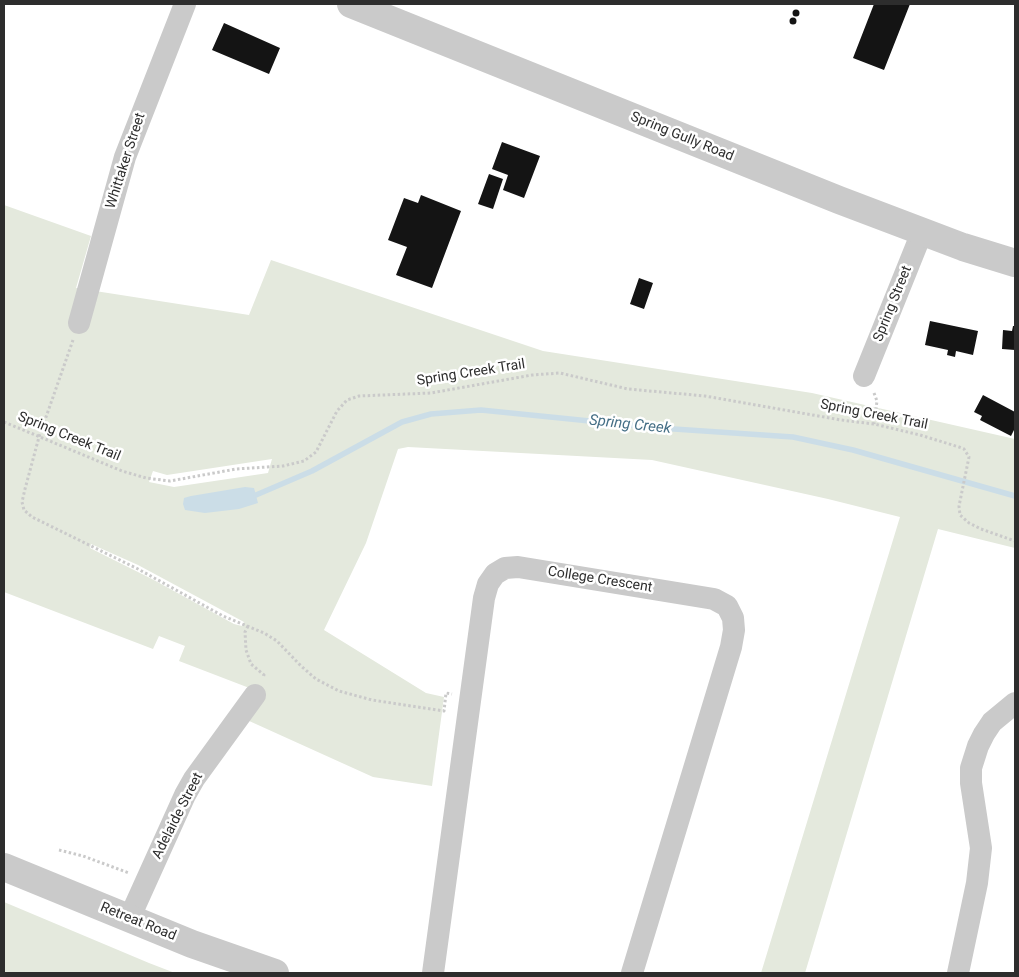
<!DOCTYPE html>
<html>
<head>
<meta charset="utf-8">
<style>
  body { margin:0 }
  #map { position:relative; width:1019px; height:977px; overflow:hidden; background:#fff; font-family:Roboto,sans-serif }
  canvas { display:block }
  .frame { position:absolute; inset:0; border:5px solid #2d2d2d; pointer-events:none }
</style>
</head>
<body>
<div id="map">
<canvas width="1019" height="977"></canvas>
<div class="frame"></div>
</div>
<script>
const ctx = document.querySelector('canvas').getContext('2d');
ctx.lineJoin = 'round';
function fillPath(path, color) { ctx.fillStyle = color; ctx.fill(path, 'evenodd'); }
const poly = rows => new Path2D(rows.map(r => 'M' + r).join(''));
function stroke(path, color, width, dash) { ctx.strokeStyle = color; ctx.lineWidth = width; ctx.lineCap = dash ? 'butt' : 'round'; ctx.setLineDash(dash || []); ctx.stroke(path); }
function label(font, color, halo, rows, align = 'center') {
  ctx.font = font + ' Roboto,sans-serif'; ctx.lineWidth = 5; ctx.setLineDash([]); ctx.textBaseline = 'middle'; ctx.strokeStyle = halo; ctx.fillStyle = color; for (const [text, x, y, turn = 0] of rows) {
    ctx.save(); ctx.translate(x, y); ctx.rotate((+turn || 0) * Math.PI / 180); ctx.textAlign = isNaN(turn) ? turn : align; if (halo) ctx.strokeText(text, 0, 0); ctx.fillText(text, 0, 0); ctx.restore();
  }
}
fillPath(poly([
  [4,205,91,236,76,288,249,315,271,260,543,351,812,393,1015,439,1015,548,938,529,805,973,761,973,900,517,828,499,652,460,408,447,398,449,366,543,324,630,426,693,444,697,432,786,373,777,247,720,265,694,179,661,185,646,159,636,153,649,4,592],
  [272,459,268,473,174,487,149,482,153,471,167,475],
  [91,544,138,565,244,622,242,626,234,624,152,579,90,548],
  [4,902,149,963,175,973,4,973]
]), '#e4e9dd');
fillPath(poly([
  [245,487,254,488,258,503,239,509,205,513,185,510,183,504,184,498,191,496]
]), '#cbdde7');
stroke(poly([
  [256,495,312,471,402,422,431,414,481,410,659,428,793,437,853,450,1015,496]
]), '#cbdde7', 5.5);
fillPath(poly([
  [874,4,910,4,884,70,853,58],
  '792.5 13a3.5 3.5 0 1 1 7 0a3.5 3.5 0 1 1-7 0Z',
  '789.5 21a3.5 3.5 0 1 1 7 0a3.5 3.5 0 1 1-7 0Z',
  [224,23,280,48,269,74,212,50],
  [502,142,540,156,524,198,503,190,508,175,492,169],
  [489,174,503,179,493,209,478,204],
  [421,195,461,211,432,288,396,275,407,247,388,240,404,198,418,203],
  [639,278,653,283,644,309,630,304],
  [930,321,978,331,973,355,956,351,955,357,947,355,948,350,925,345],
  [1013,326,1015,326,1015,350,1002,349,1003,330,1012,331],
  [983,395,1015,412,1015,428,1011,436,980,420,982,416,974,412]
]), '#141414');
stroke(poly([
  [73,340,39,437,25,489,22,502,24,510,32,517,138,569,223,616,264,633,277,641,301,666,316,679,339,691,372,700,444,711,446,693,452,694],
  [874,393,877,401,874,424],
  [4,422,122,471,146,478,170,481,236,469,283,466,304,461,316,452,337,411,347,400,359,396,431,393,532,375,560,373,628,389,705,396,841,420,874,424,920,435,959,447,964,449,969,457,959,506,960,515,969,523,981,529,1015,541],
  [248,626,245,632,246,650,251,664,264,675,263,677],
  [59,850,83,856,129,873]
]), '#cacaca', 3, [2.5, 2.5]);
stroke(poly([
  [79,323,125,157,185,4],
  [864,376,922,232],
  [129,919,185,795,194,779,255,695],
  [433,973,484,598,488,584,495,574,505,568,518,567,714,599,727,606,733,618,734,630,731,647,632,973],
  [958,973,977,883,981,848,971,783,971,768,978,746,984,734,992,722,1015,703]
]), '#cacaca', 22);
stroke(poly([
  [351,4,839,200,963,247,1015,263],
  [4,867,192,944,275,973]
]), '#cacaca', 28);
label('14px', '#2d2d2d', '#fff', [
  ["Spring Gully Road",682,137,22],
  ["Whittaker Street",126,161,-72],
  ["Spring Street",893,304,-68],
  ["Spring Creek Trail",471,373,-9],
  ["Spring Creek Trail",874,415,11],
  ["Spring Creek Trail",69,437,22],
  ["College Crescent",600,580,9],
  ["Adelaide Street",178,816,-63],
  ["Retreat Road",138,922,22]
]);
label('italic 15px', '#456f86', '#fff', [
  ["Spring Creek",630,425,6]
]);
</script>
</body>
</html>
